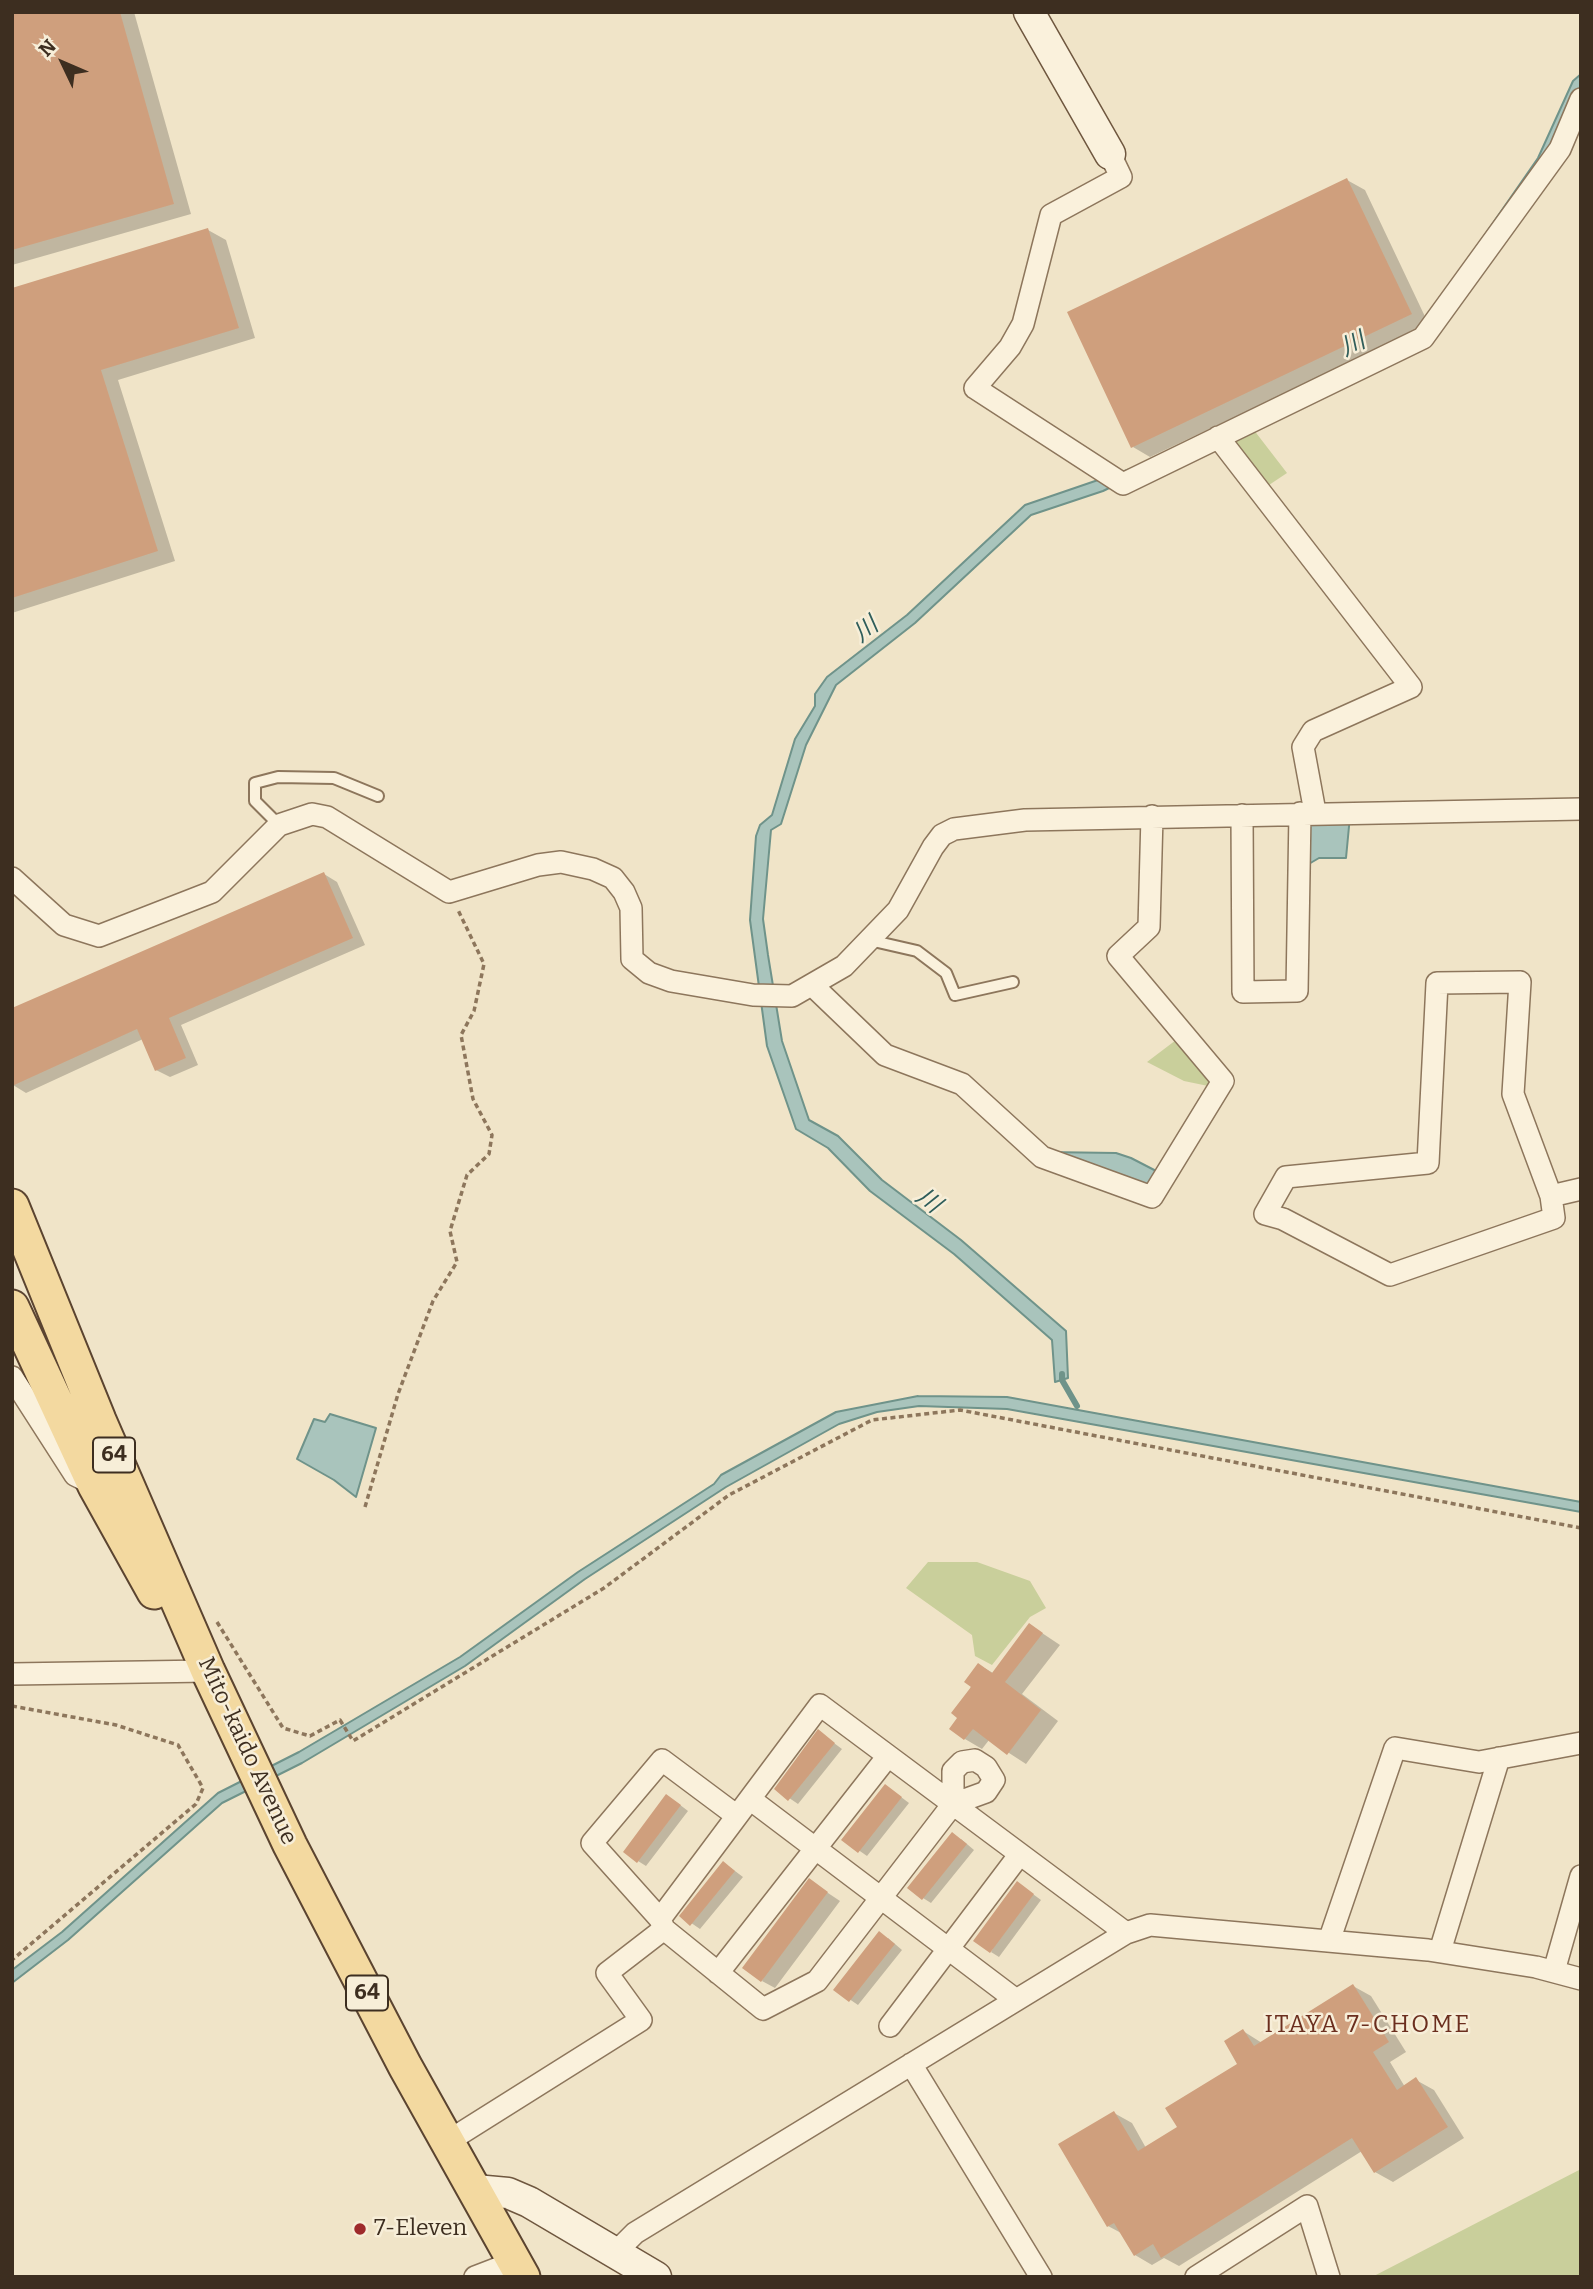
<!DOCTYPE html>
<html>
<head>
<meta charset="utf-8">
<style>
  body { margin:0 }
  #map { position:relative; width:1593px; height:2289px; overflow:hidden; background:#f0e4c8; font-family:Bitter,serif }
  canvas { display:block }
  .frame { position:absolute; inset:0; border:14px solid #3d2e20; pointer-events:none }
  .north { position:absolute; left:28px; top:28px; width:70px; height:70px; -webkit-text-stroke:5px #f7eed8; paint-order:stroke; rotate:314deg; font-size:19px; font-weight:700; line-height:28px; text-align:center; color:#3d2e20 }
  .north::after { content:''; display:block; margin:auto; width:24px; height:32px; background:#3d2e20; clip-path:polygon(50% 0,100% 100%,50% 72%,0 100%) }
</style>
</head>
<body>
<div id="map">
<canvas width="1593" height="2289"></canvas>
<div class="frame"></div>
<div class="north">N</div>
</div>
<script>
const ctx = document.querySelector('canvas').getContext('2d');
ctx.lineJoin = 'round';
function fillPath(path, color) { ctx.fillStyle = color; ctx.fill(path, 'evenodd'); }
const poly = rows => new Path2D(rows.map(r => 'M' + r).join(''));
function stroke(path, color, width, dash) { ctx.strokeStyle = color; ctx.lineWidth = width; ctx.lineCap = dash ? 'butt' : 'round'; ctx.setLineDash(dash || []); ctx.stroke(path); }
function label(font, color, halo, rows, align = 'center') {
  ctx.font = font + ' Bitter,"Noto Sans JP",serif'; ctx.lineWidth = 5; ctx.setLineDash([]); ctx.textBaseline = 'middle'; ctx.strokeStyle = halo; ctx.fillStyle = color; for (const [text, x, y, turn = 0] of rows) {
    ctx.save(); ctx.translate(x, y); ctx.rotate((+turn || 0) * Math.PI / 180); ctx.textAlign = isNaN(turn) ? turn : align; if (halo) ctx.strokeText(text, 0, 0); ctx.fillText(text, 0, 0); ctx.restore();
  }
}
fillPath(poly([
  [1250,425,1287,473,1263,489,1223,438],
  [1180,1037,1213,1087,1184,1081,1147,1062],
  [928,1562,977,1562,1030,1581,1046,1608,1030,1617,992,1665,975,1656,972,1635,906,1588],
  [1581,2169,1581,2277,1372,2277]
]), '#c9cf9b');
const water = poly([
  [1581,74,1581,88,1553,152,1420,338,1103,491,1031,515,915,623,836,685,806,745,781,824,771,830,763,919,768,955,782,1041,809,1120,838,1136,882,1180,961,1240,1066,1331,1068,1378,1055,1382,1052,1340,954,1254,870,1191,828,1148,796,1129,767,1046,750,920,756,836,760,825,772,815,795,739,815,706,815,694,827,677,907,615,1025,505,1139,466,1416,334,1538,158,1573,81,1581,74],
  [1350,816,1346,858,1319,858,1302,868,1303,817,1350,816],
  [1046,1152,1116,1153,1131,1158,1162,1174,1150,1192,1046,1152],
  [918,1396,1007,1397,1581,1502,1581,1512,1007,1409,919,1406,877,1412,839,1424,726,1487,585,1579,465,1666,302,1763,222,1803,68,1940,12,1983,12,1970,62,1932,218,1793,299,1752,460,1657,578,1572,714,1484,721,1475,836,1412,918,1396],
  [330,1414,376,1428,356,1497,334,1480,297,1459,314,1419,325,1422,330,1414]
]);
fillPath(water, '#a9c4bc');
stroke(water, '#6f938a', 2);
fillPath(poly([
  [12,12,134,12,191,214,12,265],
  [1347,180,1365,190,1429,325,1150,457,1133,447],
  [208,230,226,240,255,338,118,380,175,561,12,613,12,290],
  [324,874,337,882,365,945,181,1025,198,1065,170,1077,156,1070,143,1039,26,1093,13,1085],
  [1030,1625,1060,1645,1022,1694,1058,1721,1026,1764,989,1740,982,1749,965,1739,959,1718,979,1665,993,1673],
  [819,1732,842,1749,798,1804,776,1789],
  [893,1791,909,1803,867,1856,844,1840],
  [675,1801,688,1811,646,1866,638,1861],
  [961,1839,974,1850,931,1903,923,1898],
  [731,1868,743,1877,700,1929,681,1916],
  [810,1881,840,1901,775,1988,762,1981],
  [1026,1889,1041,1900,999,1957,991,1952],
  [888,1938,902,1950,858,2005,836,1990],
  [1353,1986,1371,1996,1406,2052,1390,2062,1405,2087,1416,2080,1434,2090,1464,2138,1393,2182,1375,2172,1362,2151,1179,2266,1164,2258,1152,2265,1135,2255,1123,2234,1108,2226,1114,2113,1132,2123,1146,2148,1179,2127,1240,2064,1243,2031,1262,2043]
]), '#0003');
stroke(poly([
  [1062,1374,1062,1380,1077,1406]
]), '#6f938a', 6);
fillPath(poly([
  [12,12,120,12,174,204,12,250],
  [1347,178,1412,314,1131,448,1067,312],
  [208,228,239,328,101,370,158,551,12,598,12,288],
  [324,872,353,938,169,1018,186,1058,155,1071,137,1029,12,1086,12,1008],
  [1029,1623,1043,1633,1005,1682,1041,1710,1007,1755,973,1729,964,1740,949,1729,957,1718,951,1713,971,1687,964,1682,978,1663,992,1673],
  [818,1729,835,1743,788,1801,774,1789],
  [885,1784,902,1797,858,1853,841,1840],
  [666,1794,681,1805,637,1863,623,1852],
  [952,1832,967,1844,922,1900,907,1888],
  [723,1861,735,1871,690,1926,679,1916],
  [809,1878,828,1892,761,1982,742,1968],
  [1017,1881,1034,1894,990,1953,973,1941],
  [879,1931,895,1944,849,2002,833,1990],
  [1353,1984,1389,2042,1373,2052,1397,2090,1416,2077,1448,2127,1374,2173,1352,2138,1161,2258,1153,2244,1134,2256,1114,2223,1107,2227,1058,2144,1114,2111,1138,2151,1177,2127,1165,2108,1237,2064,1224,2041,1243,2029,1254,2046]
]), '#cf9f7d');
const lane = poly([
  [279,825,255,801,255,783,278,777,334,778,378,796],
  [869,940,917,951,946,973,955,995,1013,982]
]);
const street = poly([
  [1110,154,1121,177,1051,215,1023,324,1010,347,975,388,1123,484,1423,338,1560,149,1581,99],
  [1218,437,1411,687,1313,731,1303,747,1315,812],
  [1242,815,1243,992,1297,991,1300,813],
  [12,878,64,925,99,936,212,892,279,825,312,814,327,817,449,892,538,865,561,862,593,869,613,878,624,892,631,908,632,959,649,973,671,981,753,995,792,996,844,966,898,910,933,847,942,835,954,829,1025,820,1581,809],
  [1520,982,1513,1094,1551,1196,1554,1218,1390,1275,1283,1219,1265,1214,1286,1177,1428,1163,1437,983,1520,982],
  [812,985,885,1055,962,1084,1042,1157,1152,1197,1223,1081,1118,956,1149,927,1152,816],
  [1551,1196,1581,1189],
  [12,1377,75,1475,85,1480],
  [12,1674,208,1671],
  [750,1799,1016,2000],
  [660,1919,592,1843,662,1760,737,1816],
  [664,1929,763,2009,817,1981,953,1804,953,1771,962,1762,975,1760,986,1767,994,1780,986,1792,953,1804],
  [1329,1941,1395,1748,1479,1762,1581,1743],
  [1440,1951,1499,1758],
  [1554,1971,1581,1876],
  [718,1973,888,1756],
  [890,2026,1020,1854],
  [911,2064,1041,2277],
  [447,2142,641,2020,607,1973,664,1929,660,1919,820,1705,1126,1933],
  [616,2252,635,2233,1126,1933,1150,1925,1428,1950,1536,1967,1581,1979],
  [475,2277,514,2262],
  [1196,2277,1307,2206,1329,2277]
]);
const secondary = poly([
  [1029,12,1110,154],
  [475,2190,508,2193,529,2202,656,2277]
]);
const primary = poly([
  [12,1206,99,1420,208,1671,290,1845,405,2066,523,2277],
  [12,1307,95,1486,154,1592]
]);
stroke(lane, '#8d765c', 14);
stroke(street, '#8d765c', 24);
stroke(secondary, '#6f573f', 33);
stroke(primary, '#5b4430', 37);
stroke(poly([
  [365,1507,398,1394,433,1301,457,1262,450,1231,467,1175,489,1154,492,1135,473,1099,461,1035,474,1011,484,964,458,910],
  [217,1622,283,1728,310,1736,340,1720,353,1741,604,1588,729,1495,872,1420,960,1410,1581,1528],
  [12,1706,116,1725,178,1745,203,1788,196,1804,12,1960]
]), '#8d765c', 3.5, [5, 3.5]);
stroke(lane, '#faf1dc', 10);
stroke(street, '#faf1dc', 21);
stroke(secondary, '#faf1dc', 30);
stroke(primary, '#f3d9a0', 33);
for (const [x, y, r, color] of [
  [360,2229,7,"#9e2a2b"]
]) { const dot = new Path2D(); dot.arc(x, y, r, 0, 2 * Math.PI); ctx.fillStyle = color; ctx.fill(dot); stroke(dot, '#f7eed8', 2.5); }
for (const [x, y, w] of [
  [114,1455,42],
  [367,1993,42]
]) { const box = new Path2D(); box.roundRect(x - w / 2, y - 17.5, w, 35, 5); ctx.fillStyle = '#f7eed8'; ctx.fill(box); stroke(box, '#3d2e20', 2); }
label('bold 21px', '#3d2e20', null, [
  ["64",114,1455],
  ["64",367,1993]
]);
label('23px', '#3d2e20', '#f7eed8', [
  ["Mito-kaido Avenue",247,1751,65]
]);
label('23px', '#3d2e20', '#f7eed8', [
  ["7-Eleven",374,2229]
], 'left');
label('italic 24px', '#2f5d5a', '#f7eed8', [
  ["川",1353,345,-26],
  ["川",866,630,-38],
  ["川",928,1201,37]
]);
ctx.letterSpacing = '2px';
label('24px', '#6b2e1e', '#f7eed8', [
  ["ITAYA 7-CHOME",1368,2025]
]);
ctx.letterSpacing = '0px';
</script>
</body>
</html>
